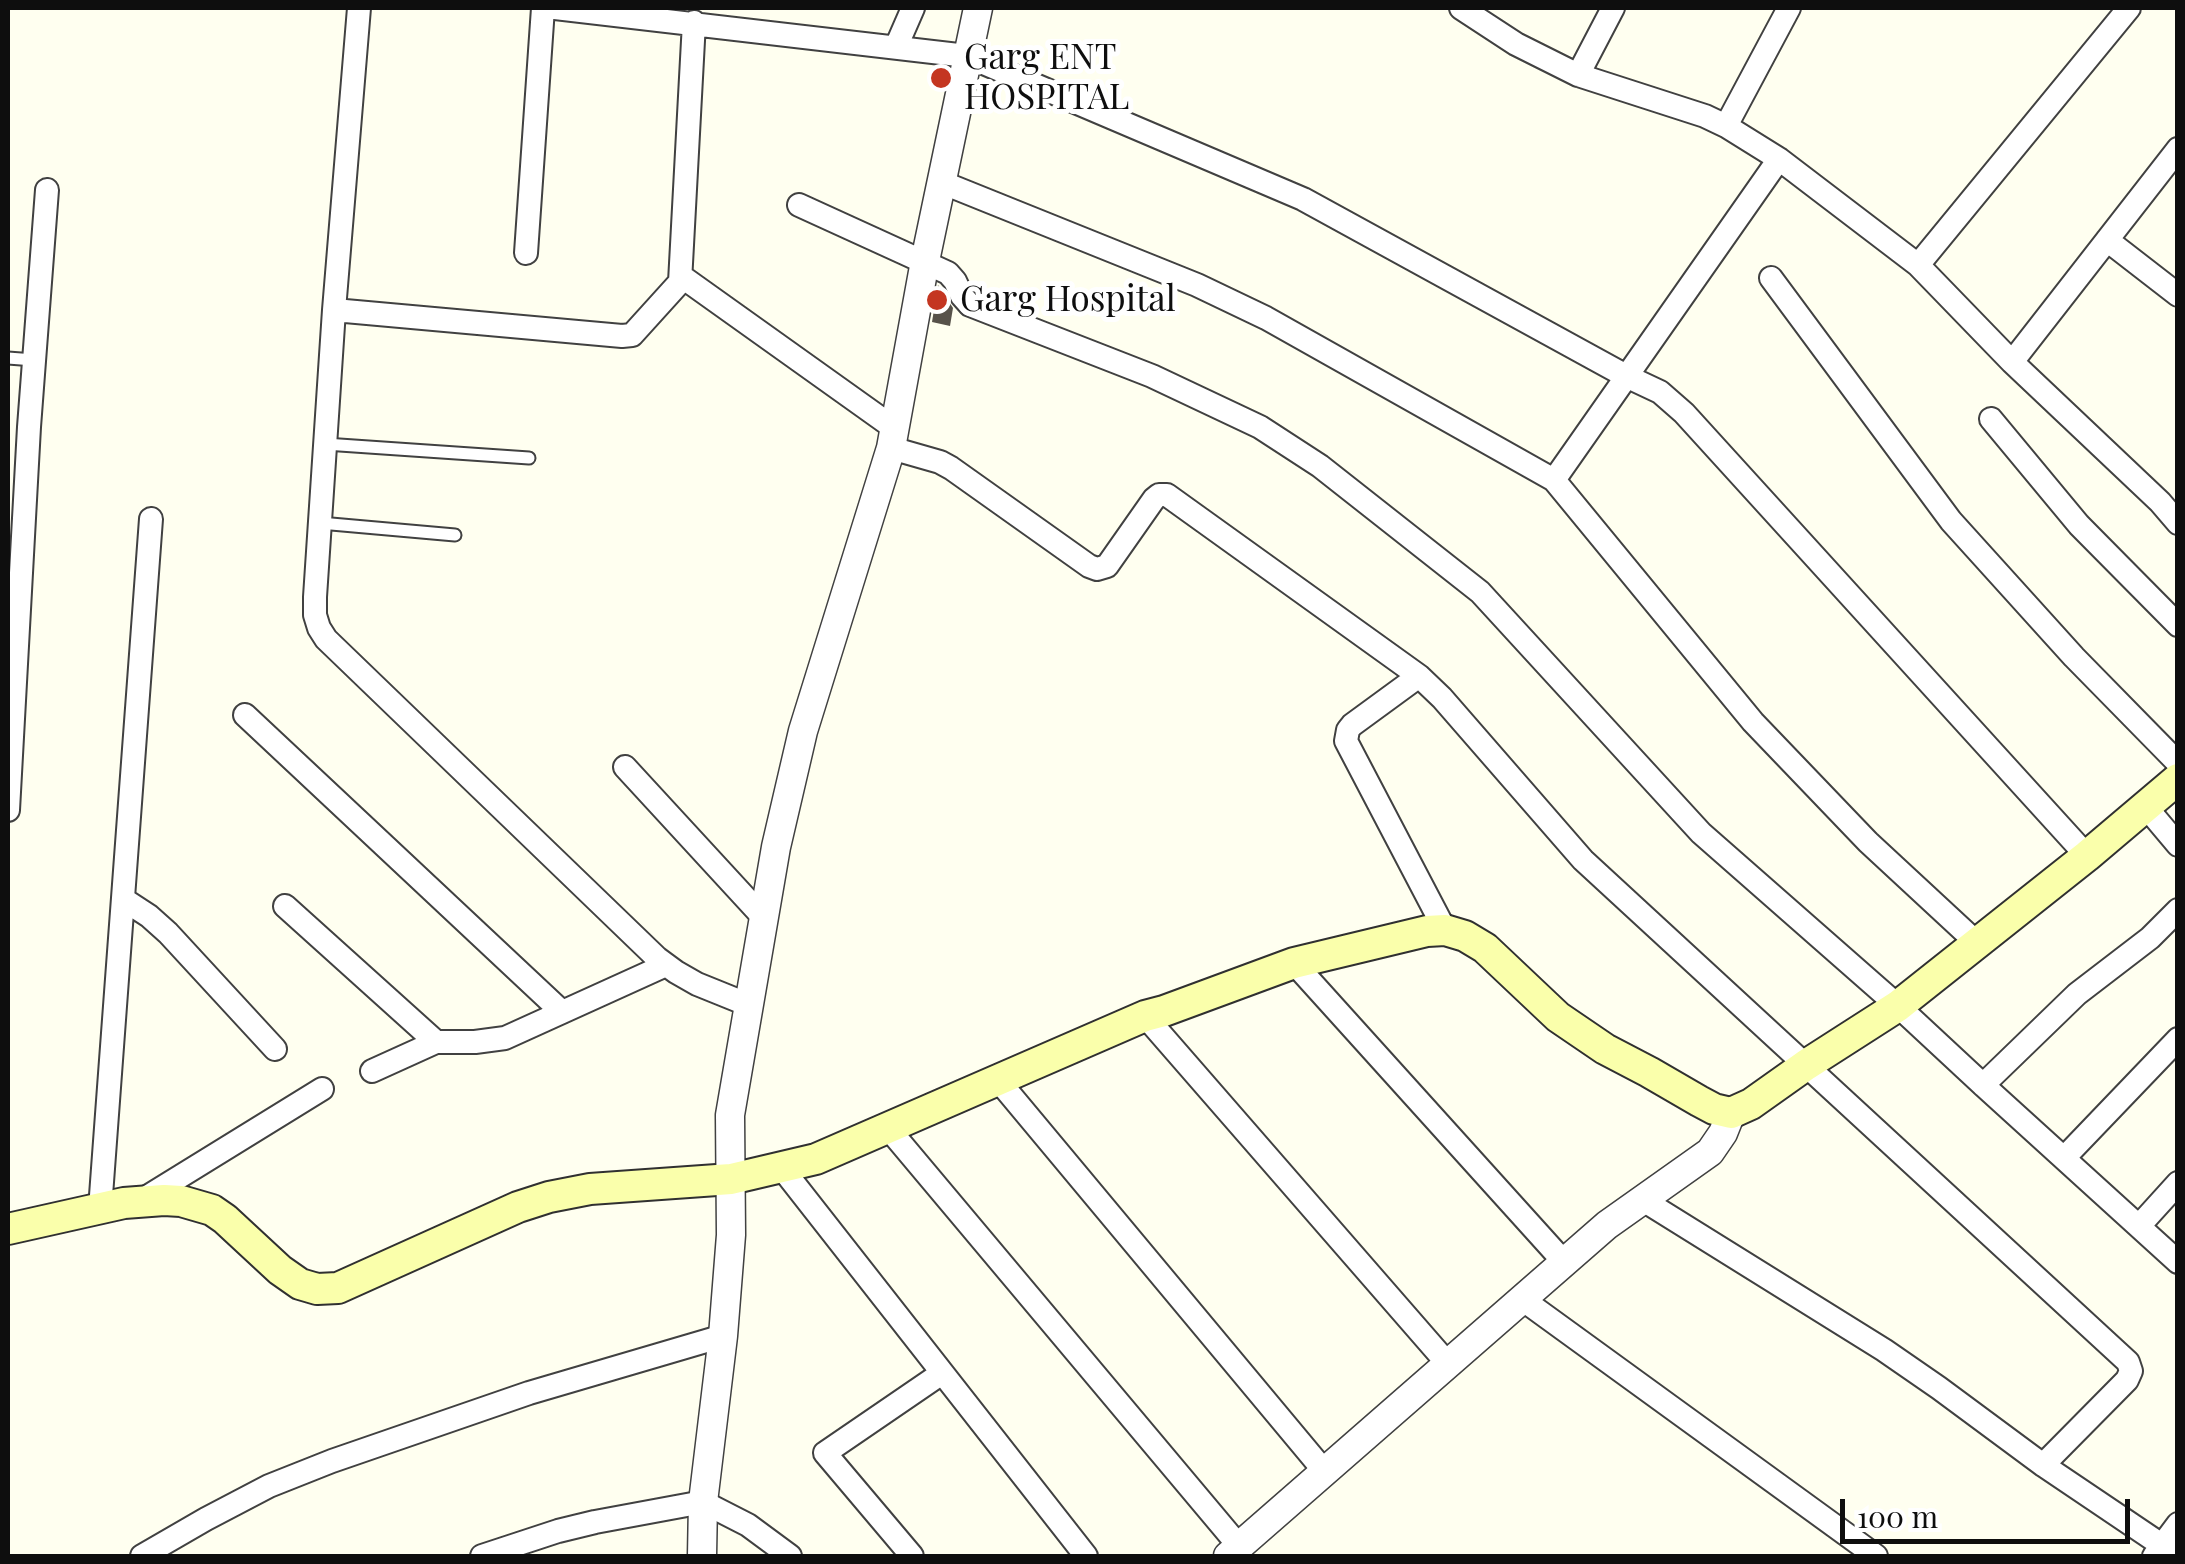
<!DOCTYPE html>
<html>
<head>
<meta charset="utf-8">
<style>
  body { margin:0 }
  #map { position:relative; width:2185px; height:1564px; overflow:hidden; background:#fffff0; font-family:"Playfair Display",serif }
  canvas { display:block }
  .frame { position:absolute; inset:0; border:10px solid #0e0e0e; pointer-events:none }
  .scale { position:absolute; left:1840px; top:1499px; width:290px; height:45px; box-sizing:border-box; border:5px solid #0e0e0e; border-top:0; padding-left:12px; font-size:30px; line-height:35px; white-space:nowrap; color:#0e0e0e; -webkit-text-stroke:8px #fff; paint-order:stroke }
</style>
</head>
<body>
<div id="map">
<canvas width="2185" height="1564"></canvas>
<div class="frame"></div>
<div class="scale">100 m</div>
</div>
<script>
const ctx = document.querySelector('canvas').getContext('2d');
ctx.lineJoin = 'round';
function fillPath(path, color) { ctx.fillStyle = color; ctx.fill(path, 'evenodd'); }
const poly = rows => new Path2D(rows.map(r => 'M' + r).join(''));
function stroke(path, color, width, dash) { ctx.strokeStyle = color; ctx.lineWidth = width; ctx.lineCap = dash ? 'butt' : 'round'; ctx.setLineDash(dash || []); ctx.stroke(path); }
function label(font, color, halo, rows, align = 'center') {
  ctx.font = font + ' "Playfair Display",serif'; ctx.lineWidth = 10; ctx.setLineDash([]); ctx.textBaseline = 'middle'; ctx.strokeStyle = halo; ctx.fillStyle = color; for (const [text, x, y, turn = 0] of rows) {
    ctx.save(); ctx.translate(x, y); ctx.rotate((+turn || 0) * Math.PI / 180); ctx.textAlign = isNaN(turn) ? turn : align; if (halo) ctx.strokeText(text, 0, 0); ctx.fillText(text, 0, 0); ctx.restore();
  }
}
fillPath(poly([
  [938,285,953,308,950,326,932,322]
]), '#57524a');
const service = poly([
  [8,358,34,360],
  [325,444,529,458],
  [320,523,455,535]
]);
const minor = poly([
  [359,8,334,310,315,597,315,615,319,628,326,639,657,958,676,972,697,984,749,1005],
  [555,8,967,56,1303,199,1626,376,1660,392,1684,413,2087,856],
  [1461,8,1516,44,1578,75,1705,116,1726,126,1779,159,1918,265,2012,362,2160,502,2178,523],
  [896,47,913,8],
  [1578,75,1613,8],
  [1726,126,1789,8],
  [941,182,1197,285,1266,318,1554,480,1753,722,1868,842,1977,943],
  [799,205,948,273,955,281,962,296,970,305,1152,376,1260,427,1320,466,1480,592,1701,833,1898,1006,1983,1085,2178,1262],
  [2107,240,2178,295],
  [526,253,543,8],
  [1918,265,2129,8],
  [681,276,894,428],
  [1771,278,1951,521,2074,657,2178,763],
  [334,310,622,336,632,335,680,282,694,22],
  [2012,362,2178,149],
  [1991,419,2079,525,2178,625],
  [891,448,940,462,951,468,1089,566,1097,569,1107,566,1154,499,1159,495,1167,495,1419,676,1442,698,1583,860,2128,1362,2131,1371,2127,1380,2043,1465],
  [1554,480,1779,159],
  [1419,676,1352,725,1348,730,1346,741,1445,930],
  [245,715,562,1012],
  [625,767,764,918],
  [2146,807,2178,845],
  [8,810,29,427,47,190],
  [123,899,149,916,168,933,275,1049],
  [285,906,436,1042],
  [1294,963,1564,1262],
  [1145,1016,1448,1364],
  [372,1071,436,1042,475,1042,505,1038,666,965],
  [998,1080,1325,1472],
  [1983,1085,2077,994,2150,938,2178,910],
  [888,1128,1239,1546],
  [2064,1158,2178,1039],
  [781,1167,1086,1556],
  [142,1200,322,1089],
  [1643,1200,1884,1350,1939,1388,2043,1465,2178,1556],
  [100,1209,151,519],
  [2139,1226,2178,1183],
  [1522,1299,1876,1556],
  [142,1556,206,1519,269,1486,332,1461,529,1393,723,1336],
  [482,1556,558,1531,595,1522,703,1502,748,1525,790,1556],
  [912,1556,825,1453,942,1373],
  [2154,1556,2178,1524]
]);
const tertiary = poly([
  [702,1556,703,1502,723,1336,731,1235,730,1115,776,847,803,731,891,448,925,261,978,8],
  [1228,1556,1607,1225,1710,1152,1723,1133,1731,1113]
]);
const secondary = poly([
  [8,1229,124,1203,164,1200,181,1201,212,1210,225,1219,280,1270,300,1284,317,1289,338,1288,518,1207,549,1197,590,1189,731,1179,816,1159,1145,1016,1164,1011,1294,963,1427,931,1445,930,1465,936,1485,948,1558,1017,1605,1049,1649,1072,1699,1101,1714,1109,1731,1113,1751,1104,1806,1065,1898,1006,2087,856,2178,779]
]);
stroke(service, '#414141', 15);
stroke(minor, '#414141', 26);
stroke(tertiary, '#414141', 31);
stroke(secondary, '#303030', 34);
stroke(service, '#fff', 11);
stroke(minor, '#fff', 22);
stroke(tertiary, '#fff', 28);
stroke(secondary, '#faffab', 30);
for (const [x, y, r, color] of [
  [941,78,12,"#c43621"],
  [937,300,12,"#c43621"]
]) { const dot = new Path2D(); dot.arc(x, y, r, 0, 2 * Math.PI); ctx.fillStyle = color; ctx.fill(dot); stroke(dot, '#fff', 4); }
label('35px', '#0e0e0e', '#fff', [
  ["Garg ENT",964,58],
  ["HOSPITAL",964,98],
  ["Garg Hospital",960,300]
], 'left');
</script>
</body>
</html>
